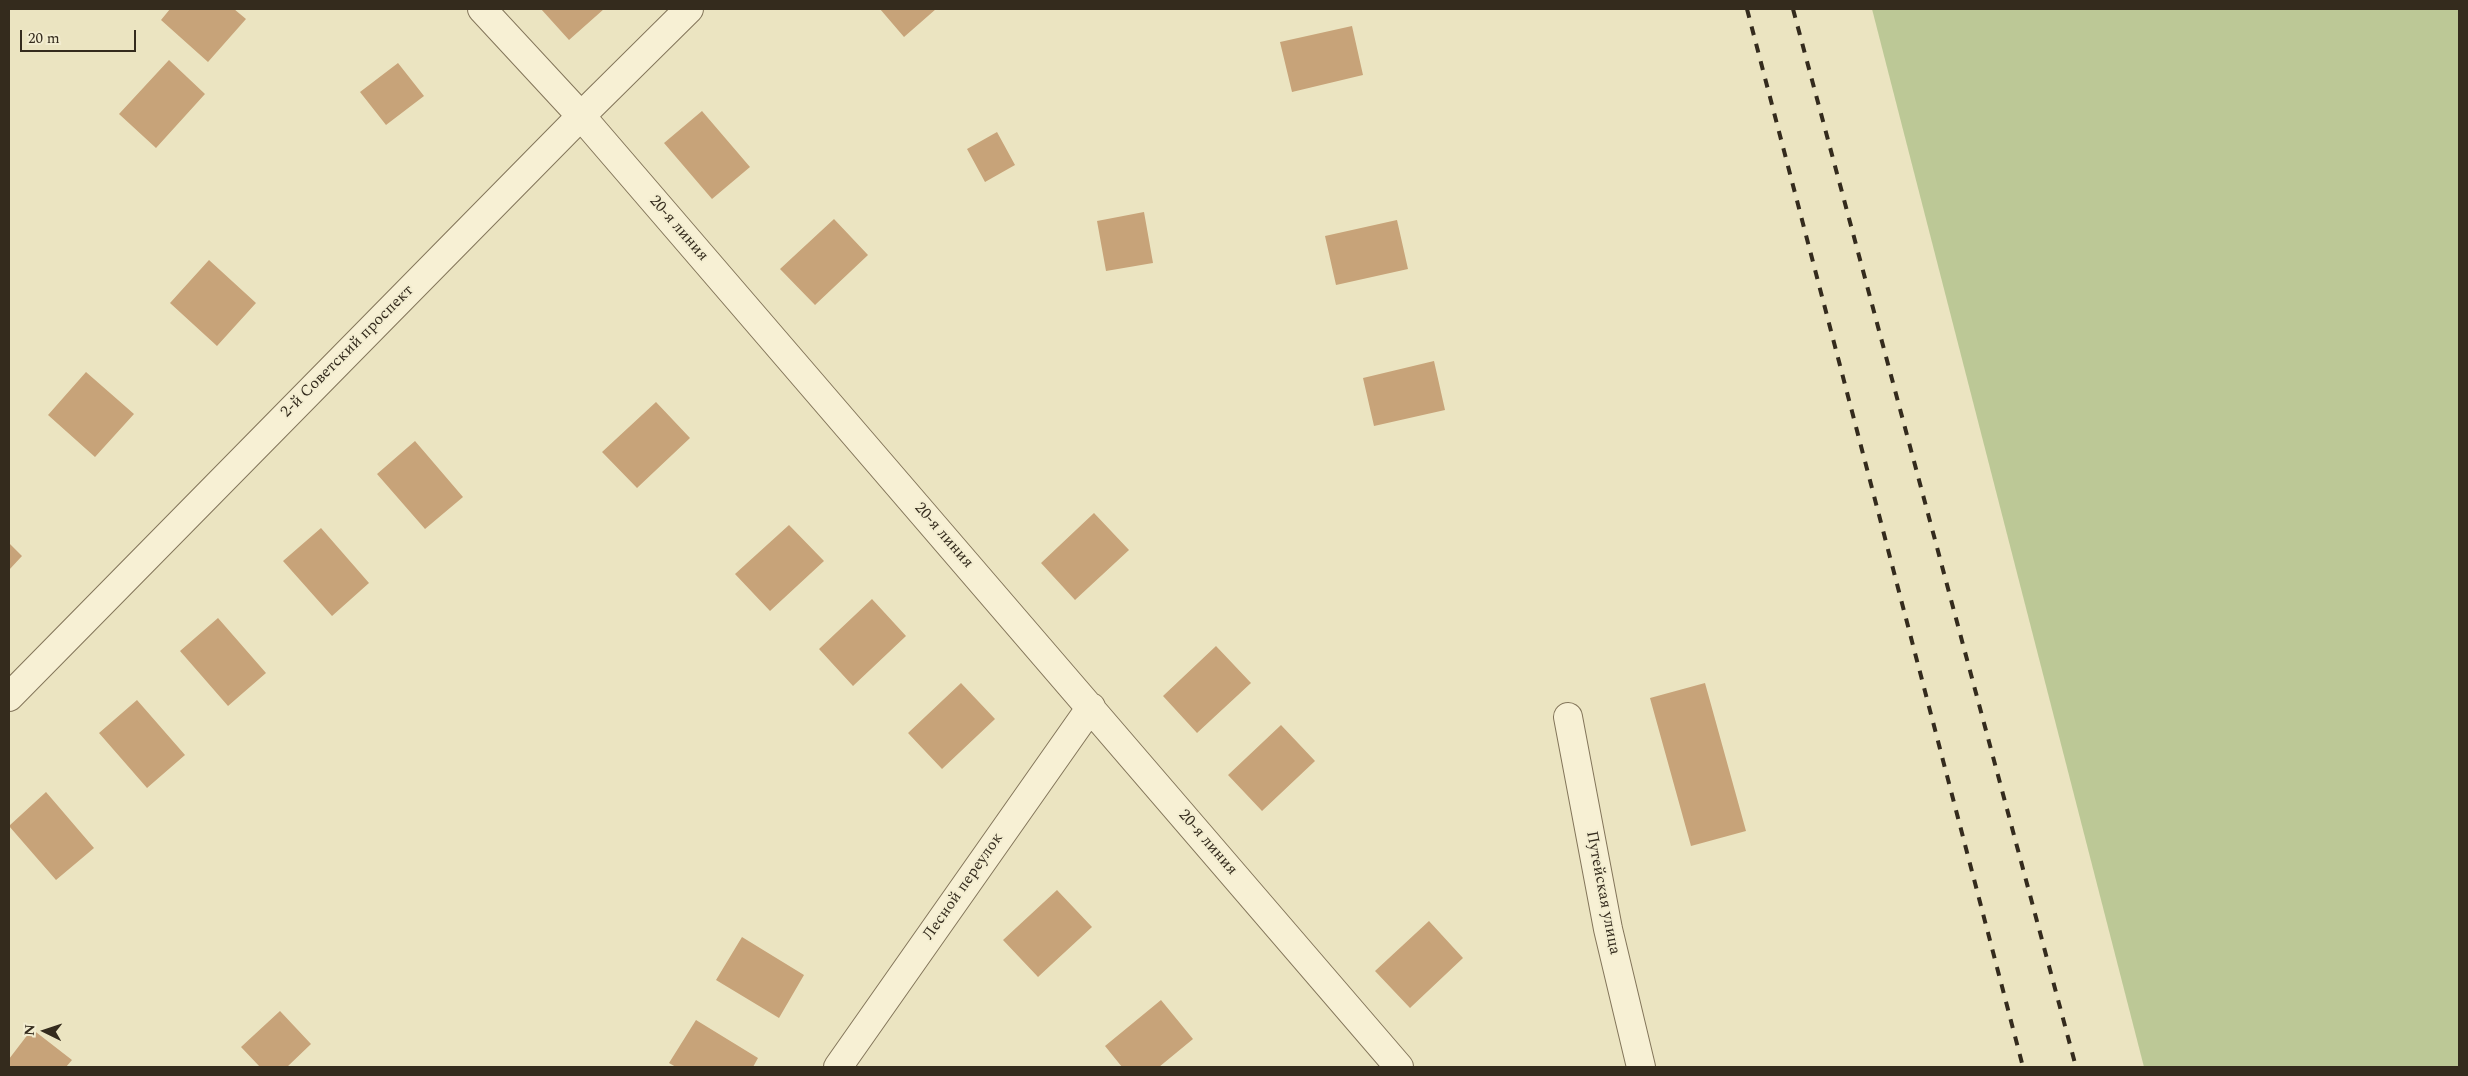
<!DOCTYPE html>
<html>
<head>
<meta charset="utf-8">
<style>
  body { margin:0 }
  #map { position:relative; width:2468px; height:1076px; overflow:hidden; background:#ebe4c1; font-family:Spectral,serif }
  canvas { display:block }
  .frame { position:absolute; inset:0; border:10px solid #342b1d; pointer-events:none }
  .north { position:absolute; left:20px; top:1006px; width:50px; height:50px; -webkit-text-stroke:4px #f3edd0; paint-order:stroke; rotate:274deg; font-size:14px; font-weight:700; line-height:20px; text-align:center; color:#342b1d }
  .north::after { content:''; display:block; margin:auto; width:18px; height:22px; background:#342b1d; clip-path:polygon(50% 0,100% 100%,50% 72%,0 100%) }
  .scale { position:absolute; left:20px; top:30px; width:116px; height:22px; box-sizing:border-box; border:2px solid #342b1d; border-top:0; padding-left:6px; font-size:15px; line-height:18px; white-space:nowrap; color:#342b1d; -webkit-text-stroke:4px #f3edd0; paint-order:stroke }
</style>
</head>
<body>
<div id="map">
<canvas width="2468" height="1076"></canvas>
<div class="frame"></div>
<div class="north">N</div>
<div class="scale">20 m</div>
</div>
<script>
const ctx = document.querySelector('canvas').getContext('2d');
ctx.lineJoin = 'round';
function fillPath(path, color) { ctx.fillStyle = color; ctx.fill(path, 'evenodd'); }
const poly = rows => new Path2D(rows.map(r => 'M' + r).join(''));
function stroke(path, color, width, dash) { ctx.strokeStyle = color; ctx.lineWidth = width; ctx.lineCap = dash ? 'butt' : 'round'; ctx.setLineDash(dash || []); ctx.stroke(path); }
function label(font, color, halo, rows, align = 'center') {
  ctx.font = font + ' Spectral,serif'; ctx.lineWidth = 4; ctx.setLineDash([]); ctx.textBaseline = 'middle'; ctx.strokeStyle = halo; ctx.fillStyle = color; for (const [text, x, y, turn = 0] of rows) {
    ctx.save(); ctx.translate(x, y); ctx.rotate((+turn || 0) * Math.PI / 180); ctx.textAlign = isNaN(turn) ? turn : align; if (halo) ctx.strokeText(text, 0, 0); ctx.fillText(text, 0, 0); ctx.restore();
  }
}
fillPath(poly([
  [1872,9,2459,9,2459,1067,2144,1067]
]), '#bcc896');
fillPath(poly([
  [170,9,234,9,246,19,208,62,161,20],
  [541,9,604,9,569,40],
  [880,9,936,9,904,37],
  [1352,26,1363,75,1292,92,1280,42],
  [169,60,205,94,156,148,119,114],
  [398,63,424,96,386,125,360,92],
  [702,111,750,167,712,199,664,143],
  [997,132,1015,165,985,182,967,149],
  [1144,212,1153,263,1106,271,1097,221],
  [834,219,868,255,815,305,780,269],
  [1397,220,1408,269,1336,285,1325,236],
  [209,260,256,303,217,346,170,303],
  [1434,361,1445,410,1374,426,1363,378],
  [86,372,134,414,95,457,48,415],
  [656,402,690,438,637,488,602,452],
  [415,441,463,497,425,529,377,474],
  [1094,513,1129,550,1075,600,1041,563],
  [789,525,824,561,770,611,735,574],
  [321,528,369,583,332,616,283,561],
  [9,543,22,556,9,570],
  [872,599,906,636,853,686,819,649],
  [218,618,266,673,228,706,180,651],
  [1216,646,1251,683,1197,733,1163,696],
  [961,683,995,719,942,769,908,733],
  [1705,683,1746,831,1691,846,1650,698],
  [137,700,185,755,147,788,99,733],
  [1281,725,1315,761,1262,811,1228,775],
  [46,792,94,848,56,880,9,826],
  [1057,890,1092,927,1038,977,1003,940],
  [1429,921,1463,958,1410,1008,1375,971],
  [742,937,804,975,779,1018,716,980],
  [1161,1000,1193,1039,1159,1067,1122,1067,1105,1046],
  [280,1011,311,1044,287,1067,260,1067,241,1047],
  [696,1020,758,1058,753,1067,676,1067,669,1063],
  [32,1029,72,1060,66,1067,9,1067,9,1059]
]), '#c7a379');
const minor = poly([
  [482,9,581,116,1399,1067],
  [9,697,581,116,689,9],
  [1568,717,1608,929,1641,1067],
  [838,1067,1091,707]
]);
stroke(minor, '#83755a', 30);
stroke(minor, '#f7f0d4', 28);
stroke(poly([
  [1747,9,2023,1067],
  [1793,9,2076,1067]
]), '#342b1d', 4, [9, 9]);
label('16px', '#342b1d', '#f3edd0', [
  ["20-я линия",678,229,49],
  ["2-й Советский проспект",348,352,-45],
  ["20-я линия",943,536,49],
  ["20-я линия",1207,843,49],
  ["Лесной переулок",964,887,-55],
  ["Путейская улица",1602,893,79]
]);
</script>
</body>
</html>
